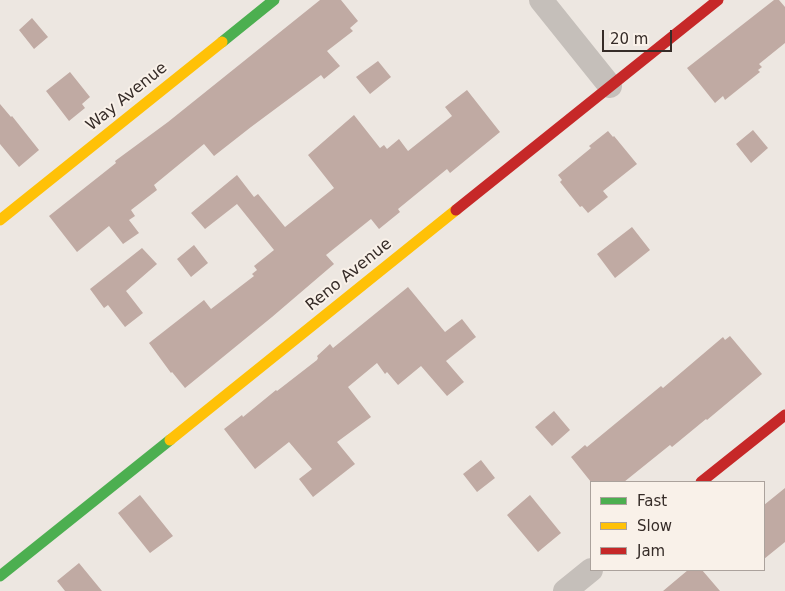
<!DOCTYPE html>
<html>
<head>
<meta charset="utf-8">
<style>
  body { margin:0 }
  #map { position:relative; width:785px; height:591px; overflow:hidden; background:#ede7e1; font-family:"DejaVu Sans",sans-serif }
  canvas { display:block }
  .legend { position:absolute; left:590px; top:481px; width:175px; height:90px; box-sizing:border-box; background:#f9f1e9; border:1px solid #aba29c; margin:0; padding:6px 9px; list-style:none; font-size:15px; color:#362c28 }
  .legend li { display:flex; align-items:center; gap:10px; height:25px }
  .legend b { width:25px; border:1px solid #aba29c }
  .scale { position:absolute; left:602px; top:30px; width:70px; height:22px; box-sizing:border-box; border:2px solid #362c28; border-top:0; padding-left:6px; font-size:15px; line-height:18px; white-space:nowrap; color:#362c28; -webkit-text-stroke:4px #f9f1e9; paint-order:stroke }
</style>
</head>
<body>
<div id="map">
<canvas width="785" height="591"></canvas>
<ul class="legend">
<li><b style="height:6px;background:#4caf50"></b>Fast</li>
<li><b style="height:6px;background:#ffc107"></b>Slow</li>
<li><b style="height:6px;background:#c62828"></b>Jam</li>
</ul>
<div class="scale">20 m</div>
</div>
<script>
const ctx = document.querySelector('canvas').getContext('2d');
ctx.lineJoin = 'round';
function fillPath(path, color) { ctx.fillStyle = color; ctx.fill(path, 'evenodd'); }
const poly = rows => new Path2D(rows.map(r => 'M' + r).join(''));
function stroke(path, color, width, dash) { ctx.strokeStyle = color; ctx.lineWidth = width; ctx.lineCap = dash ? 'butt' : 'round'; ctx.setLineDash(dash || []); ctx.stroke(path); }
function label(font, color, halo, rows, align = 'center') {
  ctx.font = font + ' "DejaVu Sans",sans-serif'; ctx.lineWidth = 4; ctx.setLineDash([]); ctx.textBaseline = 'middle'; ctx.strokeStyle = halo; ctx.fillStyle = color; for (const [text, x, y, turn = 0] of rows) {
    ctx.save(); ctx.translate(x, y); ctx.rotate((+turn || 0) * Math.PI / 180); ctx.textAlign = isNaN(turn) ? turn : align; if (halo) ctx.strokeText(text, 0, 0); ctx.fillText(text, 0, 0); ctx.restore();
  }
}
fillPath(poly([
  [320,0,341,0,358,21,350,28,353,31,327,51,340,66,324,79,321,75,251,127,214,156,204,144,154,185,157,190,131,210,135,216,129,220,139,233,123,244,109,226,77,252,49,216,116,163,115,161,168,122],
  [774,0,779,0,785,7,785,43,759,64,762,67,758,70,760,72,725,100,723,96,715,103,687,68],
  [32,18,48,37,34,49,19,30],
  [378,61,391,77,370,94,356,77],
  [70,72,90,97,82,104,85,108,69,121,46,91],
  [467,90,500,132,450,173,447,169,398,209,400,212,379,229,371,219,326,255,334,264,272,317,185,388,172,372,171,373,149,343,204,300,211,309,254,276,252,274,257,270,254,266,274,250,237,204,205,229,191,213,237,175,254,197,258,194,285,227,334,188,308,155,354,115,380,148,384,145,387,149,399,139,408,151,452,116,445,107],
  [0,104,11,117,12,116,39,150,19,167,0,144],
  [753,130,768,148,751,163,736,144],
  [608,131,613,137,614,136,637,164,603,191,608,197,588,213,582,206,580,207,560,182,562,180,558,175,591,148,589,146],
  [632,227,650,250,615,278,597,254],
  [194,245,208,263,191,277,177,259],
  [142,248,157,264,126,291,143,313,125,327,108,305,104,308,90,289],
  [408,287,445,332,462,319,476,337,446,361,464,382,447,396,421,366,398,385,387,372,385,374,377,363,348,387,371,417,337,442,355,464,313,497,299,479,312,469,289,442,255,469,224,429,242,415,243,417,276,390,277,391,317,360,318,358,317,356,330,344,333,348],
  [730,336,762,374,707,420,706,419,672,447,670,445,624,482,591,482,571,457,585,445,587,447,661,386,663,388,723,337,725,340],
  [554,411,570,430,552,446,535,427],
  [481,460,495,478,477,492,463,474],
  [785,488,785,542,764,559,764,505],
  [140,495,173,536,150,553,118,513],
  [530,495,561,533,538,552,507,515],
  [79,563,102,591,65,591,57,581],
  [688,570,702,570,720,591,663,591]
]), '#c0aaa3');
stroke(poly([
  [541,0,610,86],
  [565,591,591,570]
]), '#c5bfba', 24);
stroke(poly([
  [222,42,274,0],
  [0,576,170,440]
]), '#4caf50', 11);
stroke(poly([
  [0,220,222,42],
  [170,440,456,210]
]), '#ffc107', 11);
stroke(poly([
  [456,210,718,0],
  [701,482,785,415]
]), '#c62828', 11);
label('16px', '#362c28', '#f9f1e9', [
  ["Way Avenue",127,97,-39],
  ["Reno Avenue",349,275,-39]
]);
</script>
</body>
</html>
